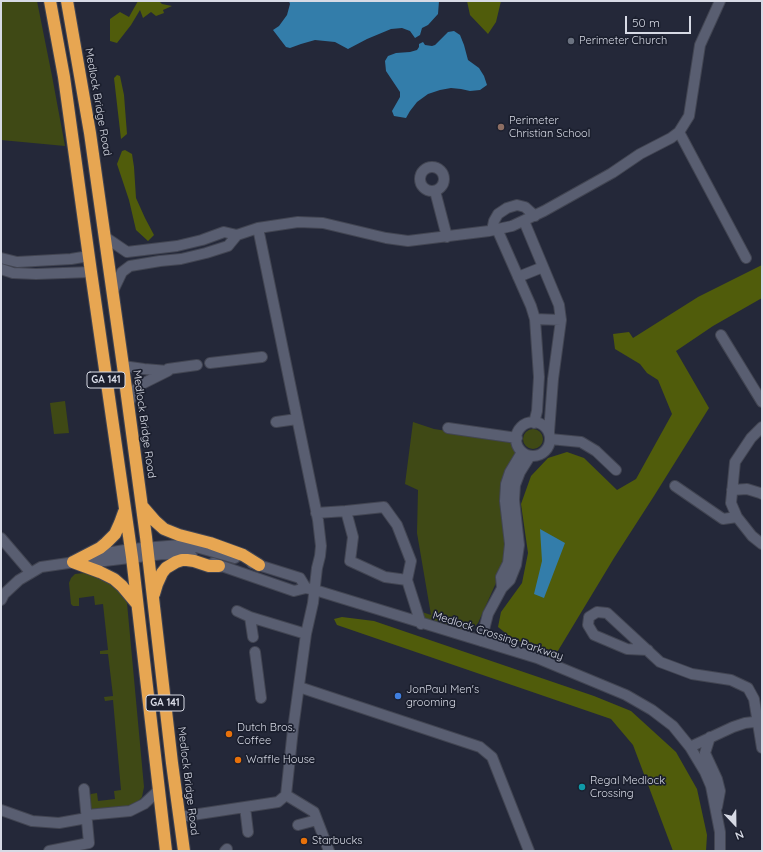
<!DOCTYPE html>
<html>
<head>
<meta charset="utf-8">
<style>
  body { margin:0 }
  #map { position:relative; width:763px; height:852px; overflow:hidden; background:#242839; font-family:Quicksand,sans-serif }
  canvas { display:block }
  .frame { position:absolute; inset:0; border:2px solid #d7dae5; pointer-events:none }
  .north { position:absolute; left:715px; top:804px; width:40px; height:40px; -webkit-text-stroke:3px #1b1f2e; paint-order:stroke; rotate:158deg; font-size:11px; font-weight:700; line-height:16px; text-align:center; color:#d7dae5 }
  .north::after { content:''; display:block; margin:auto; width:14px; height:18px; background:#d7dae5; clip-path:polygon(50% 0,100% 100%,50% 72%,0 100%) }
  .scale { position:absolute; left:625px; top:16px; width:66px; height:18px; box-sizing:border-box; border:2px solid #d7dae5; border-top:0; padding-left:5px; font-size:12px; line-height:14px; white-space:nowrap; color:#d7dae5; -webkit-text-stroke:3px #1b1f2e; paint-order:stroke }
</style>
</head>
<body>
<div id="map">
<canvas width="763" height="852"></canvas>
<div class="frame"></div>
<div class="north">N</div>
<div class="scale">50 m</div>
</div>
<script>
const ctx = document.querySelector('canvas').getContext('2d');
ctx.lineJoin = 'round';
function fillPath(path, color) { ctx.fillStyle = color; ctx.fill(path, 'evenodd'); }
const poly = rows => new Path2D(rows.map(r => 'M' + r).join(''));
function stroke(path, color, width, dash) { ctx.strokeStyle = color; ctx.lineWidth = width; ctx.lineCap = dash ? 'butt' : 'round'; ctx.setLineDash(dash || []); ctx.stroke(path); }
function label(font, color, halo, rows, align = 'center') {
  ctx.font = font + ' Quicksand,sans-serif'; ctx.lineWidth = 3.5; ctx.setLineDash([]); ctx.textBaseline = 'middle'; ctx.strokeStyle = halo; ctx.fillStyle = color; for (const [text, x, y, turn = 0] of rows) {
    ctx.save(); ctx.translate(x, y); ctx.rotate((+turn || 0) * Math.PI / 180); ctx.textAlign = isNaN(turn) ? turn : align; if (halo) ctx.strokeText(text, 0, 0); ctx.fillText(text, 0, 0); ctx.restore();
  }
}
fillPath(poly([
  [1,1,37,1,52,76,65,146,1,140],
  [65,401,69,433,54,434,50,403],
  [413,422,434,429,506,440,510,442,514,447,516,456,506,555,500,574,478,623,472,630,468,631,459,631,422,618,419,611,431,615,417,533,418,490,405,484],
  '523 439a10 10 0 1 1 20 0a10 10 0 1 1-20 0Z',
  [84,573,97,576,115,583,124,597,127,603,144,787,142,797,135,805,129,808,92,810,90,806,89,796,91,794,97,793,98,801,115,799,114,791,121,790,113,700,105,701,104,697,113,696,108,654,100,654,100,651,108,650,103,604,95,605,94,596,79,598,79,606,73,606,71,604,69,583,71,578,75,574]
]), '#3f4915');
fillPath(poly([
  [138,1,152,1,154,2,159,1,162,4,172,6,163,10,164,13,156,16,151,12,143,18,140,10,131,25,117,43,110,41,110,19,120,12,129,17],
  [467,1,501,1,496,22,488,34,470,15],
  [117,75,120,76,124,95,127,134,121,139,114,78],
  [125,150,132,154,134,167,136,198,145,218,154,235,148,241,136,230,129,200,117,164,122,151],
  [762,265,762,298,713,326,676,351,709,408,654,496,614,558,553,659,508,635,498,627,501,612,522,583,528,553,521,504,531,476,548,458,567,452,584,458,617,490,636,479,672,414,658,380,647,373,640,364,615,349,613,334,629,332,633,338,698,297],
  [342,617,374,621,594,696,631,711,676,752,697,789,707,835,706,851,673,851,633,745,611,719,337,625,334,619]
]), '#505c0b');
fillPath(poly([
  [289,1,439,1,438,14,428,25,422,28,420,35,415,38,410,31,402,28,391,29,367,39,348,49,335,42,315,40,301,44,290,48,286,47,273,30,279,26,287,15,290,4],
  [454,31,460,35,464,45,468,60,479,68,484,76,487,85,480,90,470,91,461,89,451,88,440,90,428,94,417,102,410,111,406,118,394,116,392,111,400,97,400,92,386,71,385,61,388,56,396,53,410,52,417,50,419,47,419,44,423,42,425,45,432,46,435,45,448,32],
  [540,529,565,543,544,598,534,594,542,561]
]), '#337daa');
const minor = poly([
  [679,132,746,258],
  '420 179a12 12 0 1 1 24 0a12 12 0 1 1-24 0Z',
  [435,191,447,237],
  [524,221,559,305,561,320,553,379,549,432],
  [497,229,531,306,535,319,539,377,537,411,534,423],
  [492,230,494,221,498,214,507,208,517,205,525,207,535,216],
  [237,235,258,228,298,222,323,223,386,238,408,241,489,231,512,226,544,211,612,173,640,154,671,138,679,132,689,116,700,45,720,1],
  [105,237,127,252,177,246,202,240,224,232,237,235,228,246,206,253,181,259,160,261,130,266,122,272,112,293],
  [1,258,17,262,71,259,89,256],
  [1,269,13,273,36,274,91,272],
  [518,277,543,267],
  [535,319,561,320],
  [721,335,762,402],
  [210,363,262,357],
  [123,366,144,369,168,371],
  [168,369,197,365],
  [128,405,132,396,138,386,168,371],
  [276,422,297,419],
  '516 439a17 17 0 1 1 34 0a17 17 0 1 1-34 0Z',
  [762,427,751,438,735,462,731,503,737,517,752,536,762,544],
  [448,428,517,438],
  [550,439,581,442,596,451,616,470],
  [522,452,510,472,506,484,505,501,510,544,508,563,501,577,502,588,510,580,516,565,519,545,514,500,515,485,520,472,530,456],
  [675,486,723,519,737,517],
  [732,490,747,489,760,493,762,494],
  [346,511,384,507,397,525,411,561,407,580],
  [316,513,346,511,353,537,350,561,385,577,407,580,421,624],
  [1,538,31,573],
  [90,558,94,555,131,549,180,545,196,547,235,558],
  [213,563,294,591,306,588,315,590,537,658,626,695,652,710,673,726,690,747,705,772,711,786,720,832,720,851],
  [252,563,300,578,306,588],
  [1,600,4,594,19,580,41,567,89,560,96,562,163,554,179,555,192,556],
  [237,611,250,617,306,634],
  [250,617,253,637],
  [481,641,488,614,502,588],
  [648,650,627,649,594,635,588,625,589,617,597,612,607,613,660,662,692,674,731,680,748,688,754,699,762,748],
  [255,652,261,698],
  [299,687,480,747,492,757,529,851],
  [710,737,705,753,717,779,720,791,717,807],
  [690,747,733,727,745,723,762,721],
  [286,795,314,812,329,851],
  [245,807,248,832],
  [1,810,32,821,59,823,87,818],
  [87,815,130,811,144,804,159,790],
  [179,817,278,802,286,795,293,729,306,634,313,603,317,568,320,556,321,546,318,520,258,228],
  [298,825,317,820],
  [49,851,89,843,84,789],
  [225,851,227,849]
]);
const highway = poly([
  [50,1,64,77,91,272,132,557,166,851],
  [67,1,90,133,123,366,146,537,172,763,184,851],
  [142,506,155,521,164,529,179,535,210,543,243,555,259,565],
  [73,562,100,572,114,579,122,586,137,604],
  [73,562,100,548,106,543,115,534,120,523,124,512],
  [154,594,157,584,162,573,166,568,176,562,182,560,187,560,194,561,209,566,219,566]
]);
stroke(minor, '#424552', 12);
stroke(highway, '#424552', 14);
stroke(minor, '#595e71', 10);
stroke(highway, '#e7a652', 12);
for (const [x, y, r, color] of [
  [571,41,4,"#6b7280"],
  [501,127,4,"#8d6e63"],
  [398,696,4,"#3f7fe0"],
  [229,734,4,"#e8710a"],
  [238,760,4,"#e8710a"],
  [582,787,4,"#0f9aa8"],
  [304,841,4,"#e8710a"]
]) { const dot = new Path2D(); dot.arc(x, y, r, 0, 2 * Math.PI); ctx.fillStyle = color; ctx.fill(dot); stroke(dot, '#1b1f2e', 1.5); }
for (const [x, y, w] of [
  [106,380,38],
  [165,703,38]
]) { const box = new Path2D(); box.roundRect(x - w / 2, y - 8, w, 16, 3); ctx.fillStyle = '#1b1f2e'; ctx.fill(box); stroke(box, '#d7dae5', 1); }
label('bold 10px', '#d7dae5', null, [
  ["GA 141",106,380],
  ["GA 141",165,703]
]);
label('11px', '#d7dae5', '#1b1f2e', [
  ["Perimeter Church",579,41],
  ["Perimeter",509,121],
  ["Christian School",509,134],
  ["JonPaul Men's",406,690],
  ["grooming",406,703],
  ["Dutch Bros.",237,728],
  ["Coffee",237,741],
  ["Waffle House",246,760],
  ["Regal Medlock",590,781],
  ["Crossing",590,794],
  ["Starbucks",312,841]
], 'left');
label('11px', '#d7dae5', '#1b1f2e', [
  ["Medlock Bridge Road",98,102,80],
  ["Medlock Bridge Road",144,424,82],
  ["Medlock Crossing Parkway",498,636,18],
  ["Medlock Bridge Road",188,781,83]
]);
</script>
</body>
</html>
